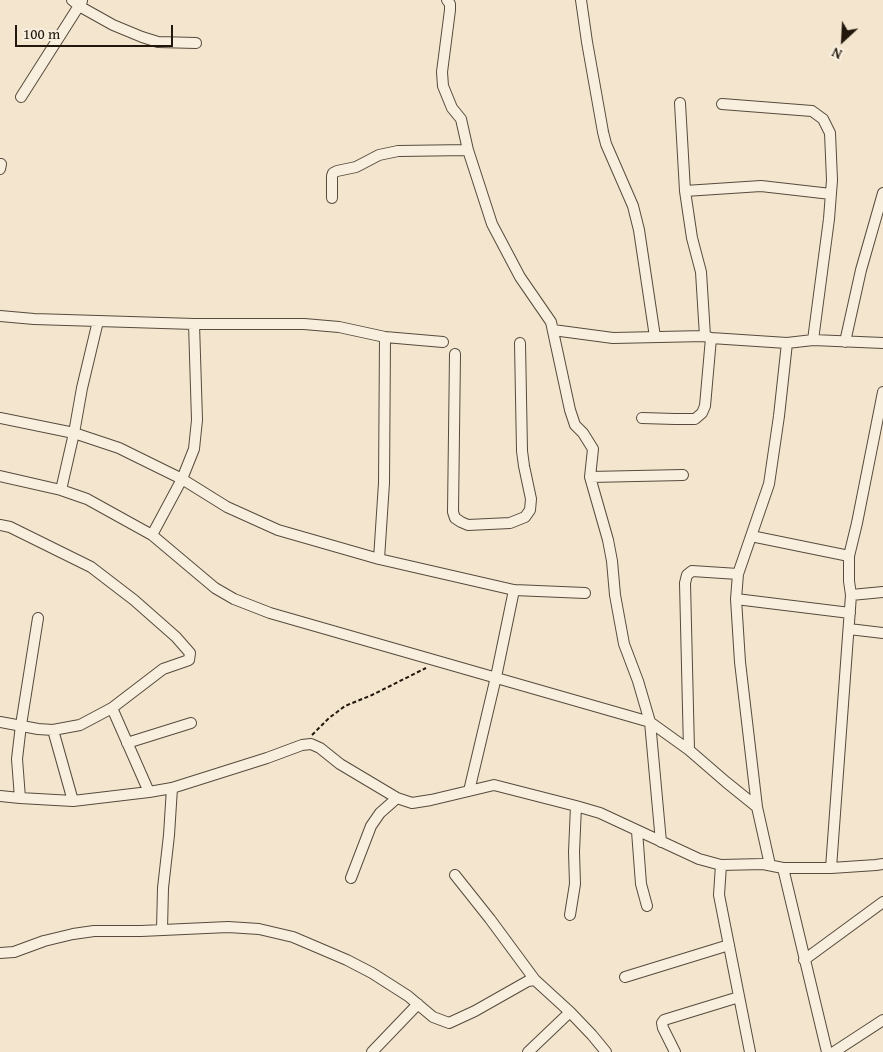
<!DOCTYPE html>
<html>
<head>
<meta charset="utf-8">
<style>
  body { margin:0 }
  #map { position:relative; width:883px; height:1052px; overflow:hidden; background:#f4e6ce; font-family:"Gentium Book Plus",serif }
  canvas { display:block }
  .north { position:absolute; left:818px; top:15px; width:50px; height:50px; -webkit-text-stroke:4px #f8efdf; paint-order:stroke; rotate:205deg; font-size:14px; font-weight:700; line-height:20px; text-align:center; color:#21170c }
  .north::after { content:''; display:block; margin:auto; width:18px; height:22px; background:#21170c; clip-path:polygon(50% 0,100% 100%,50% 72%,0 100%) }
  .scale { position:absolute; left:15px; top:25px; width:158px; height:22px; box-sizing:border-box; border:2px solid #21170c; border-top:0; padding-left:6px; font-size:15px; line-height:18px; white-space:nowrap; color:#21170c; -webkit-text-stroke:4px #f8efdf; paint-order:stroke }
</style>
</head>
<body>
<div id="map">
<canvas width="883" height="1052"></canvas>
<div class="north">N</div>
<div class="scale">100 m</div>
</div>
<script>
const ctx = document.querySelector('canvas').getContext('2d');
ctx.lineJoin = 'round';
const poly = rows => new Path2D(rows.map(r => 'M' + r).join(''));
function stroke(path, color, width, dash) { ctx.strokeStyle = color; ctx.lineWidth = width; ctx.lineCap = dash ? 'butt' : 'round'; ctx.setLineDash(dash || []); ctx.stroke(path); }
const minor = poly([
  [72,0,79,6,113,25,142,37,158,42,196,43],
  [447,0,450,4,450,10,442,72,443,86,452,108,461,119,468,150,492,224,520,277,551,322,570,410,575,425,583,433,593,449,590,477,608,540,612,561,615,595,624,644,638,681,650,722,661,842],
  [581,0,587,42,603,132,606,144,633,206,639,230,655,337],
  [21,97,82,1],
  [680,103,685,191,692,238,701,272,705,336],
  [722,104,812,111,823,119,830,133,832,180,829,219,813,340],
  [0,169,1,164],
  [685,191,761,186,831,194],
  [332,198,332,176,333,173,337,171,356,167,379,155,398,151,468,150],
  [0,316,34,319,194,324,304,324,339,327,385,337,443,342],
  [553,330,613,338,705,336,711,338,787,343,813,340,883,343],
  [845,342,861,270,883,193],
  [455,354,453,512,455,518,461,522,468,525,510,523,525,517,530,510,531,499,524,466,522,451,520,343],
  [0,418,74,433,119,448,182,479,227,507,278,530,379,559,514,590,585,593],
  [642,418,675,419,695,419,702,413,705,406,711,338],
  [0,476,61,490,87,499,152,535,215,588,234,599,270,613,650,722,689,750,726,782,757,807,770,865],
  [590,477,683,475],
  [61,490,74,433,82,388,98,321],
  [0,525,10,527,91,567,134,600,176,637,190,653,189,660,163,669,112,708,80,725,53,730],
  [152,535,182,479,194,449,197,420,194,324],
  [751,536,849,556],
  [379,559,384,483,385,337],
  [851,595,883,592],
  [736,599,850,613],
  [849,629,883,633],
  [112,708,149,792],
  [0,722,38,729,53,730,73,801],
  [127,743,191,723],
  [689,750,685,583,687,575,692,571,738,574],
  [469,791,496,677,514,590],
  [0,796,20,798,73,801,149,792,172,788,267,758,302,745,311,744,320,748,340,764,397,798,412,803,431,800,494,785,576,806,600,813,699,859,721,865,763,864,783,868,831,868,876,865,883,864],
  [20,798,17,759,21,725,38,618],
  [757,807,740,662,736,599,738,574,769,484,779,416,787,343],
  [637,831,641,884,647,906],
  [721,865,719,895,750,1052],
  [783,868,827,1052],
  [831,868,851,595,849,581,849,556,857,523,883,392],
  [455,875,490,919,535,980],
  [351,878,371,826,380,813,397,798],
  [570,915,575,884,574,852,576,806],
  [162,929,163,888,169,835,172,788],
  [0,953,14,952,44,941,73,934,94,931,141,931,228,927,259,929,293,937,347,960,372,973,408,996,433,1017,449,1023,475,1011,528,981,535,980,570,1012,592,1035,606,1052],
  [804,960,883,902],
  [625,977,729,945],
  [372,1052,418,1004],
  [528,1052,570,1012],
  [675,1052,663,1028,662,1023,664,1020,739,997],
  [834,1052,883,1020]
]);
stroke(minor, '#564b3c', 12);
stroke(poly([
  [312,735,329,718,345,706,372,695,426,668]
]), '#21170c', 2, [4, 2.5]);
stroke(minor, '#f8efdf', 10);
</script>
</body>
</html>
